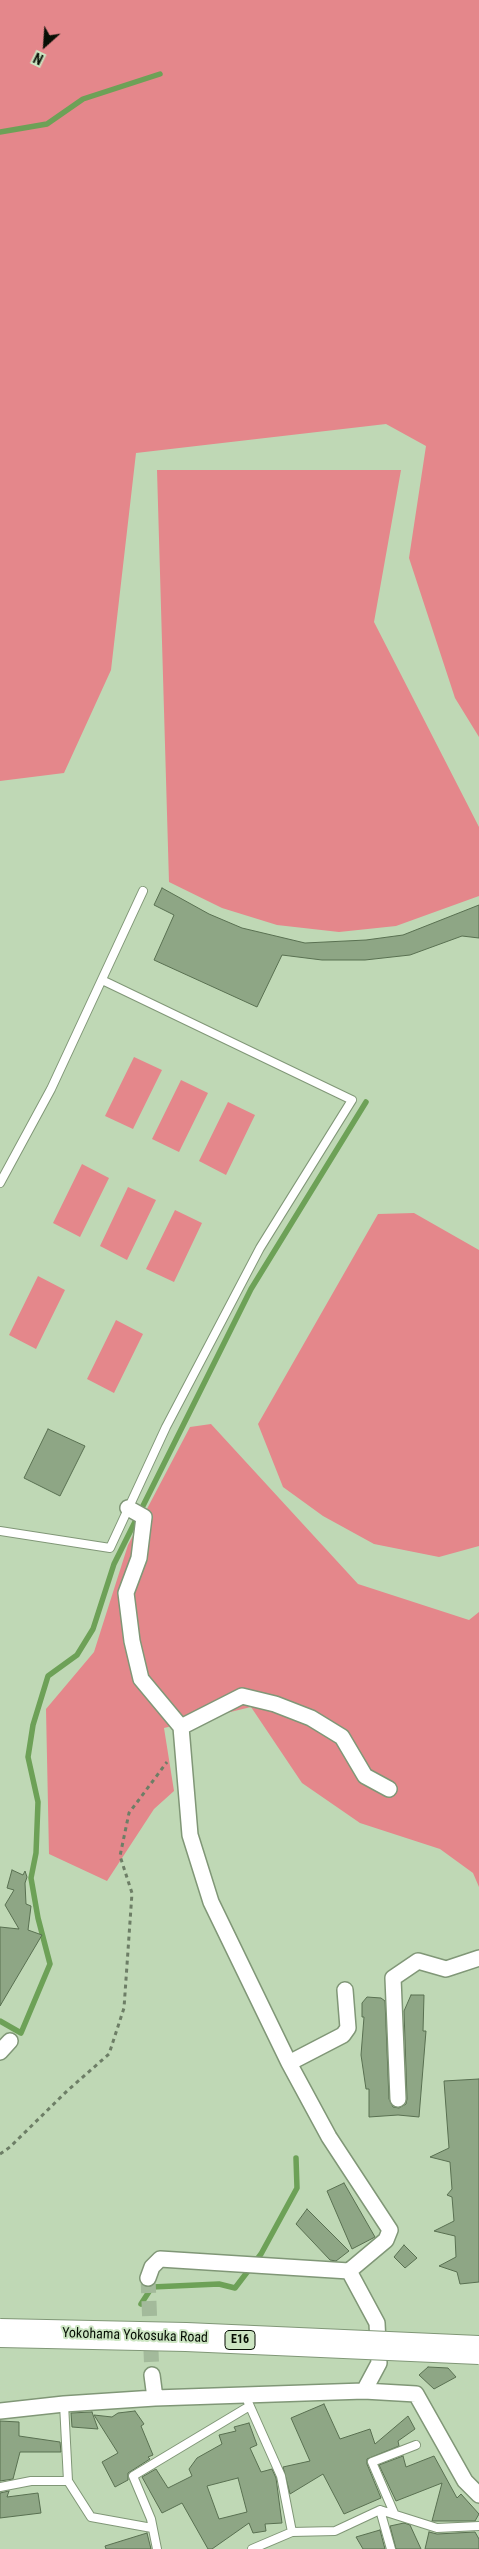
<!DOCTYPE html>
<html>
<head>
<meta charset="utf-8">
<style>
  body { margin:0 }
  #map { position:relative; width:479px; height:2549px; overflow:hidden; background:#bfd8b5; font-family:"Roboto Condensed",sans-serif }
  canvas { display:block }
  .north { position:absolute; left:20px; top:20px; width:50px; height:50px; -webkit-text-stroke:4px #cce5c2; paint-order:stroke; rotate:206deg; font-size:14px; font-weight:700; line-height:20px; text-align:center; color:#070f05 }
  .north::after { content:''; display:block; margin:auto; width:18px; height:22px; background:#070f05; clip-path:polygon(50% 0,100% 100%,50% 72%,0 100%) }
</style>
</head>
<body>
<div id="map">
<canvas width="479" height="2549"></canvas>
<div class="north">N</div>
</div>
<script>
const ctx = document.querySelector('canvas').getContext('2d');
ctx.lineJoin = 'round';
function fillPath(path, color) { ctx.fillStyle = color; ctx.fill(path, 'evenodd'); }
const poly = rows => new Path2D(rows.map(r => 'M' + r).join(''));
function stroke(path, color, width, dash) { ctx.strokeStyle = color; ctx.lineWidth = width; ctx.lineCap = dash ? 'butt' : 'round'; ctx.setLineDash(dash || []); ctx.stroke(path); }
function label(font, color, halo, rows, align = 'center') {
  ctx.font = font + ' "Roboto Condensed",sans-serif'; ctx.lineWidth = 4; ctx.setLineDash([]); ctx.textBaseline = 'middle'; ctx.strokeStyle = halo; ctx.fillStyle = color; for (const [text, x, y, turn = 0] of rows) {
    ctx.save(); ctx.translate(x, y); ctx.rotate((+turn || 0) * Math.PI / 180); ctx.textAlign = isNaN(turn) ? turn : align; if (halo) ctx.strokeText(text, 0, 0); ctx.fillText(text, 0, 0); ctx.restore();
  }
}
fillPath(poly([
  [0,0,479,0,479,737,455,698,409,558,426,446,386,424,136,453,111,670,64,773,0,781],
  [157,470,401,470,374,622,479,827,479,896,396,926,339,932,277,925,222,908,169,882],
  [134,1057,162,1070,133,1129,105,1116],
  [181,1080,208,1093,179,1152,152,1139],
  [228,1102,255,1115,226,1175,199,1161],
  [82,1164,109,1178,80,1237,53,1223],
  [128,1187,156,1200,127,1260,100,1246],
  [175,1210,202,1223,174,1282,146,1269],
  [414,1213,479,1250,479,1546,439,1557,374,1544,323,1516,283,1487,258,1424,378,1214],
  [38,1276,65,1290,36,1349,9,1335],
  [116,1320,143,1334,114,1393,87,1379],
  [211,1424,358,1584,469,1620,479,1612,479,1887,473,1873,440,1849,360,1823,302,1783,251,1707,164,1728,174,1791,154,1809,107,1881,49,1854,46,1709,94,1652,128,1545,190,1427]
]), '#e4878b');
stroke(poly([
  [0,132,47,124,83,99,160,74],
  [0,2021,21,2033,50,1964,38,1918,31,1878,36,1853,38,1802,28,1757,33,1725,48,1676,77,1655,93,1629,114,1564,251,1289,366,1102],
  [141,2304,152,2287,219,2284,235,2288,261,2254,297,2188,296,2158]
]), '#6da157', 5.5);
const building = poly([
  [162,888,209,914,242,928,305,943,366,940,403,935,479,905,479,938,462,936,410,955,365,960,322,960,282,955,257,1007,154,960,174,915,154,905,162,888],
  [48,1429,85,1446,60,1496,24,1478,48,1429],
  [12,1870,23,1875,25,1871,27,1877,25,1883,26,1904,31,1906,28,1930,42,1935,0,2006,0,1927,19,1929,5,1905,14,1890,7,1888,12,1870],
  [411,1995,424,1995,423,2031,426,2031,419,2117,398,2115,369,2117,369,2089,366,2089,361,2055,364,2017,362,2017,362,2003,367,1997,381,1998,385,2001,389,2099,393,2107,399,2108,406,2104,407,2099,404,2011,411,1995],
  [479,2079,479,2282,460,2284,457,2272,439,2266,456,2257,455,2236,434,2231,454,2221,452,2197,447,2195,452,2189,450,2162,430,2157,449,2148,444,2081,479,2079],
  [344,2183,375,2237,352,2249,327,2191,344,2183],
  [307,2209,349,2251,336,2261,330,2260,296,2224,307,2209],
  [404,2245,417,2258,405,2268,394,2257,404,2245],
  [428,2367,448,2368,456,2377,434,2389,419,2375,428,2367],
  [324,2404,340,2439,370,2429,375,2444,408,2416,415,2429,398,2441,399,2446,367,2459,367,2464,381,2498,344,2514,323,2474,290,2494,283,2467,310,2461,291,2418,324,2404],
  [135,2411,144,2424,141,2426,153,2455,148,2457,150,2459,128,2473,128,2480,115,2487,102,2462,118,2453,94,2415,112,2417,118,2413,135,2411],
  [92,2412,98,2429,72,2427,71,2413,92,2412],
  [0,2421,19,2422,19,2436,60,2442,61,2452,20,2452,13,2479,0,2481,0,2421],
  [249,2423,257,2445,250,2448,261,2472,272,2469,276,2478,282,2523,265,2524,266,2531,253,2533,249,2523,212,2549,208,2549,182,2503,162,2513,142,2477,156,2469,168,2488,192,2476,189,2469,197,2458,222,2444,219,2435,236,2431,234,2427,249,2423],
  [238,2478,247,2512,219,2519,207,2486,238,2478],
  [403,2456,406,2467,434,2456,457,2498,461,2494,479,2514,475,2521,432,2521,442,2483,396,2501,379,2465,403,2456],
  [9,2491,7,2497,38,2493,41,2513,0,2518,0,2493,9,2491],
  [404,2523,410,2525,421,2549,396,2549,390,2526,404,2523],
  [380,2530,385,2549,363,2549,356,2537,380,2530],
  [429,2532,437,2534,475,2532,479,2539,479,2549,425,2549,429,2532],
  [147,2533,151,2549,106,2549,105,2546,147,2533]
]);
fillPath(building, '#8ea685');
stroke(building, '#597051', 1);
stroke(poly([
  [148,2278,152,2375]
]), '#a3ba9b', 15, [15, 8]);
const lane = poly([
  [0,1183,51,1089,143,891],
  [0,1531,110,1548,166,1427,260,1248,352,1100,102,980],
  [248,2402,281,2476,292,2532],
  [64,2404,68,2481,91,2517,152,2528],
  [0,2487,31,2481,68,2481],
  [380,2510,391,2549],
  [394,2513,372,2462,416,2445],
  [157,2549,151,2519,133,2476,248,2407],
  [252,2549,292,2532,335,2531,380,2510,437,2528,479,2526]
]);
const street = poly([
  [128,1508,144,1517,139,1558,126,1593,132,1641,141,1679,181,1727,242,1696,275,1704,311,1718,342,1737,365,1776,389,1789],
  [0,2052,10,2041],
  [289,2063,343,2035,348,2028,345,1990],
  [398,2099,393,1978,418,1961,446,1969,479,1958],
  [349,2271,377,2323,379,2363,364,2391],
  [148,2278,152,2267,160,2259,349,2271,386,2240,390,2230,329,2137,289,2063,211,1902,190,1835,181,1727],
  [152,2375,155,2398],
  [0,2411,64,2404,155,2398,364,2391,416,2394,465,2481,479,2495]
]);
stroke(lane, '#809777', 10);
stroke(street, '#809777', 18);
stroke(poly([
  [0,2154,10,2147,67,2091,109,2054,124,2008,132,1893,120,1856,129,1813,167,1762]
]), '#6d7e66', 3, [4, 4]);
stroke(lane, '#fff', 8);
stroke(street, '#fff', 15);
const highwayBridge = poly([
  [0,2333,186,2337,479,2350]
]);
stroke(highwayBridge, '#809777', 30, []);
stroke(highwayBridge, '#fff', 28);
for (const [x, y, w] of [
  [240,2340,30]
]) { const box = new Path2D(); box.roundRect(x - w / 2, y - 9.5, w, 19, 4); ctx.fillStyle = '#cce5c2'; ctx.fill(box); stroke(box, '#070f05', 1); }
label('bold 12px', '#070f05', null, [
  ["E16",240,2340]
]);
label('14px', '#070f05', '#cce5c2', [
  ["Yokohama Yokosuka Road",135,2336,2]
]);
</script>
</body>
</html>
